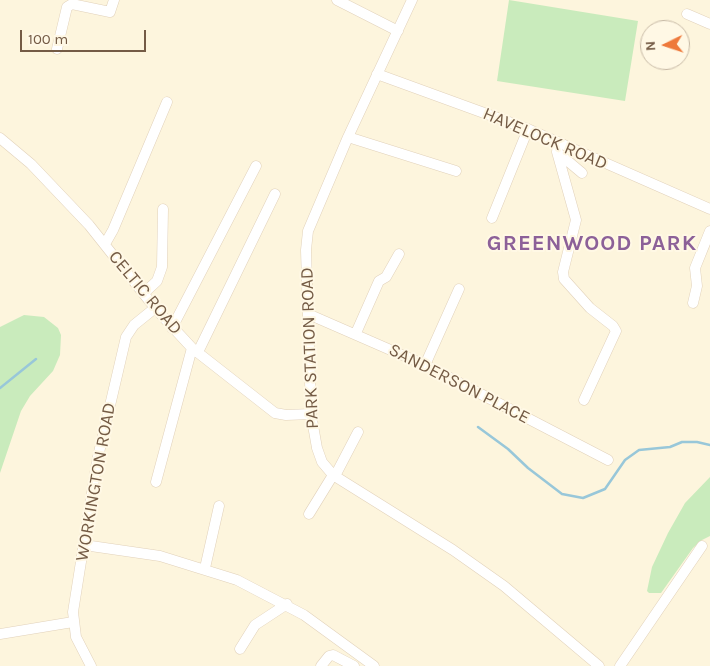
<!DOCTYPE html>
<html>
<head>
<meta charset="utf-8">
<style>
  body { margin:0 }
  #map { position:relative; width:710px; height:666px; overflow:hidden; background:#fdf5dd; font-family:Karla,sans-serif }
  canvas { display:block }
  .north { position:absolute; left:640px; top:20px; width:50px; height:50px; box-sizing:border-box; background:#fff8e5; border:1px solid #c7b9a5; border-radius:50%; rotate:266deg; font-size:14px; font-weight:700; line-height:20px; text-align:center; color:#745b45 }
  .north::after { content:''; display:block; margin:auto; width:18px; height:22px; background:#ee793b; clip-path:polygon(50% 0,100% 100%,50% 72%,0 100%) }
  .scale { position:absolute; left:20px; top:30px; width:126px; height:22px; box-sizing:border-box; border:2px solid #745b45; border-top:0; padding-left:6px; font-size:15px; line-height:18px; white-space:nowrap; color:#745b45; -webkit-text-stroke:4px #fff8e5; paint-order:stroke }
</style>
</head>
<body>
<div id="map">
<canvas width="710" height="666"></canvas>
<div class="north">N</div>
<div class="scale">100 m</div>
</div>
<script>
const ctx = document.querySelector('canvas').getContext('2d');
ctx.lineJoin = 'round';
function fillPath(path, color) { ctx.fillStyle = color; ctx.fill(path, 'evenodd'); }
const poly = rows => new Path2D(rows.map(r => 'M' + r).join(''));
function stroke(path, color, width, dash) { ctx.strokeStyle = color; ctx.lineWidth = width; ctx.lineCap = dash ? 'butt' : 'round'; ctx.setLineDash(dash || []); ctx.stroke(path); }
function label(font, color, halo, rows, align = 'center') {
  ctx.font = font + ' Karla,sans-serif'; ctx.lineWidth = 4; ctx.setLineDash([]); ctx.textBaseline = 'middle'; ctx.strokeStyle = halo; ctx.fillStyle = color; for (const [text, x, y, turn = 0] of rows) {
    ctx.save(); ctx.translate(x, y); ctx.rotate((+turn || 0) * Math.PI / 180); ctx.textAlign = isNaN(turn) ? turn : align; if (halo) ctx.strokeText(text, 0, 0); ctx.fillText(text, 0, 0); ctx.restore();
  }
}
fillPath(poly([
  [509,0,638,21,625,101,497,81],
  [24,315,44,317,58,328,61,335,60,355,53,371,30,396,21,411,0,473,0,327],
  [710,477,710,536,702,540,693,548,661,593,649,593,647,591,652,567,668,533,685,503]
]), '#c9ebbc');
stroke(poly([
  [0,388,36,359],
  [478,427,508,449,528,468,562,494,583,498,605,489,625,460,639,450,670,447,682,442,697,442,710,445]
]), '#98c7d9', 2.5);
const minor = poly([
  [337,0,398,31],
  [412,0,348,137,308,231,306,250,311,414,317,448,322,462,333,475,453,550,504,586,599,666],
  [687,14,710,24],
  [57,49,67,7,72,4,110,12,114,0],
  [377,74,528,129,710,209],
  [348,137,456,171],
  [0,138,31,164,89,225,155,308,192,348,275,413,286,415,311,414],
  [558,142,557,152,576,220,563,272,564,279,590,308,613,326,616,331,584,400],
  [557,152,582,173],
  [492,218,528,129],
  [105,244,113,230,167,102],
  [144,293,157,281,162,267,163,209],
  [693,303,697,286,695,268,710,231],
  [308,314,425,365,608,460],
  [172,328,256,166],
  [356,333,379,281,386,277,399,254],
  [198,352,275,194],
  [425,365,459,289],
  [335,476,358,432],
  [156,482,192,348],
  [309,514,333,475],
  [84,545,160,556,237,580,304,615,374,666],
  [205,568,219,506],
  [0,634,73,622],
  [240,649,255,625,287,604],
  [91,666,76,637,73,612,97,461,126,337,134,325,155,308],
  [321,666,329,656,333,655,354,666],
  [620,666,702,546]
]);
stroke(minor, '#e1d1ba', 11);
stroke(minor, '#fff', 10);
label('18px', '#745b45', '#fff8e5', [
  ["HAVELOCK ROAD",545,139,23],
  ["CELTIC ROAD",145,293,50],
  ["PARK STATION ROAD",310,348,-92],
  ["SANDERSON PLACE",459,384,27],
  ["WORKINGTON ROAD",96,482,-80]
]);
ctx.letterSpacing = '1px';
label('bold 22px', '#8c6098', '#fff8e5', [
  ["GREENWOOD PARK",592,244]
]);
ctx.letterSpacing = '0px';
</script>
</body>
</html>
